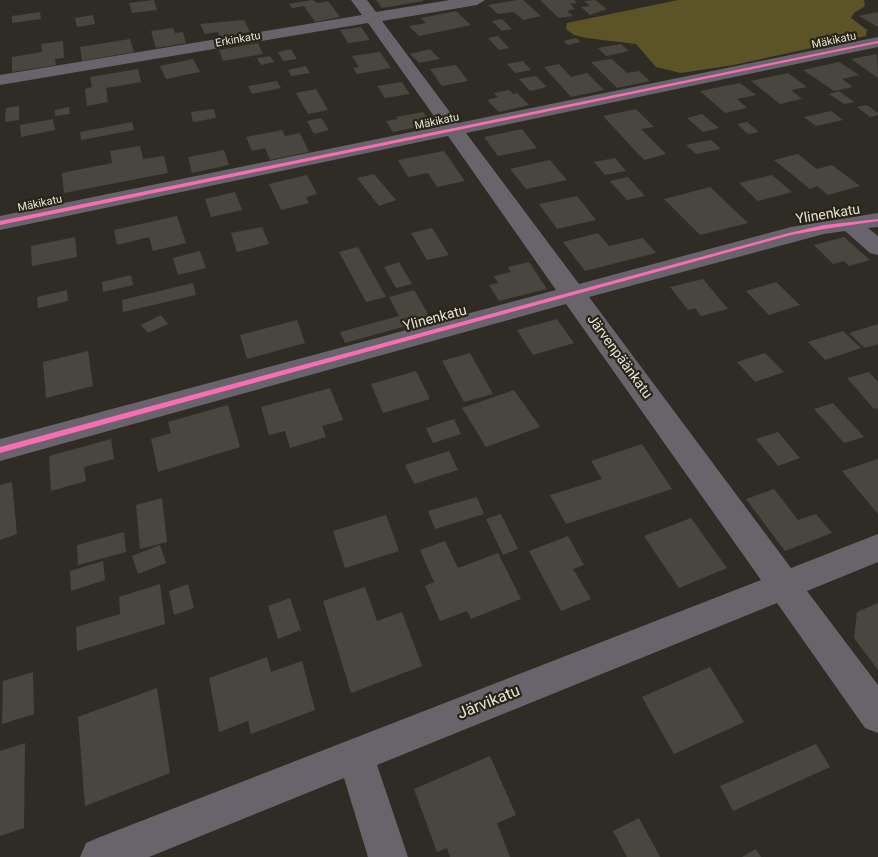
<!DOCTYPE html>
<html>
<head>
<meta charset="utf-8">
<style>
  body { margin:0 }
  canvas { display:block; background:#2e2c24 }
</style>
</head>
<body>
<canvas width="878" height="857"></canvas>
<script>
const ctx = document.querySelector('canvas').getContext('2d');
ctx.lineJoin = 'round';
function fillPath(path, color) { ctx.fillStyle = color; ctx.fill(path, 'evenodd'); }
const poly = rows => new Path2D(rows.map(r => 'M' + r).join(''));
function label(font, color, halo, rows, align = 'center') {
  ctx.font = font + ' Roboto,sans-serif'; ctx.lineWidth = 4.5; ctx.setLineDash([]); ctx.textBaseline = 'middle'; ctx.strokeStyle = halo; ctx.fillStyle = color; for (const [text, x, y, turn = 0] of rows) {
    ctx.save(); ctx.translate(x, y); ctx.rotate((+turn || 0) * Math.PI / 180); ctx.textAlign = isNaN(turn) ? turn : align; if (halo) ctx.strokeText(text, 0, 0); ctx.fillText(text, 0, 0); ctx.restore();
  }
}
fillPath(poly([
  [678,0,864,0,865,6,854,13,851,18,867,30,866,36,734,65,681,73,656,67,636,44,586,38,574,35,566,29,567,23]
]), '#5c5327');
fillPath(poly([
  [154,0,157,10,132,13,129,3],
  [312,0,318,3,328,1,340,17,315,22,304,6,292,8,289,4],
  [376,0,423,0,423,1,382,8],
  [517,0,523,0,541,16,523,20,514,12,498,14,488,5],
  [540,0,574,0,577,3,570,4,575,9,567,11,573,16,559,18],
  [595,0,607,9,590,15,581,7,590,6,584,1],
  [456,11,471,25,419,36,409,26,426,23,421,18],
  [40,12,41,19,12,23,12,16],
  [878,12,878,27,859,16],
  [93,15,95,24,77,27,75,18],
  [502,19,512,29,502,31,492,21],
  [244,20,250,32,220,37,218,32,205,34,200,24],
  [361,27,370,40,348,43,340,30],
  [173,28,175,33,183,32,186,43,156,48,151,31],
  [498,36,509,48,499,50,488,38],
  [576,38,581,42,568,45,563,41],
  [130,39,134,52,82,61,80,47],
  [63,41,64,58,55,59,56,65,12,72,12,57,42,52,41,44],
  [258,43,263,54,223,61,219,50],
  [621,44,629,51,606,56,598,48],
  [291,49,297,59,283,61,278,52],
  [430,49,440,59,419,63,410,54],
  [380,52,391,68,357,74,353,68,359,67,352,56],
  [877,54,878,78,851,59],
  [270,56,274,62,261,65,257,58],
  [193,59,200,72,166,79,160,66],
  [612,59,627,73,639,71,650,81,617,88,591,62],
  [523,61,531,70,515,73,507,64],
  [839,62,859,75,842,79,853,87,834,91,803,70],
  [559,64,571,77,587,73,604,90,571,97,544,67],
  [456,65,468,81,442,86,430,69],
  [306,66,310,73,291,76,288,70],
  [138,69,141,82,106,88,108,102,87,106,85,89,92,87,90,77],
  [788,73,807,87,791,90,802,99,780,104,751,81],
  [536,76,547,87,530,91,519,79],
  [277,81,281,88,252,94,248,86],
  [402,82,410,94,385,98,377,86],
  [740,83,756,95,737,99,747,108,725,113,700,91],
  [316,89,328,110,308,114,296,93],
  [509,90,513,94,517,93,529,105,499,112,487,100,498,97,494,93],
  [839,91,854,102,844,104,829,94],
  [867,105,878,113,878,115,870,117,857,107],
  [19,106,19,120,5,122,6,108],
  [69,107,70,114,55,116,55,110],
  [214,109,216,118,193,122,191,112],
  [636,109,654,127,641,129,666,154,644,160,603,116],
  [831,111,843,120,816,126,804,117],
  [423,112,432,124,393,132,386,121,398,119,396,117],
  [702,114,719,128,703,132,687,118],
  [321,118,329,130,314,134,307,121],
  [53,119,55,130,21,137,20,125],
  [132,122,134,130,81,140,80,132],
  [747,122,759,132,748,134,737,124],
  [522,129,537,148,498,156,484,137],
  [282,130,285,136,300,133,309,152,270,160,265,148,252,151,246,137],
  [711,140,721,149,696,154,686,145],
  [140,146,143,159,164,156,168,173,64,193,62,173,112,163,110,151],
  [224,150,229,165,192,173,188,157],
  [444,151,465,181,437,187,428,173,408,177,398,160],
  [798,154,817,169,832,165,860,186,828,195,817,186,810,189,774,160],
  [615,158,626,171,605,175,594,162],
  [550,160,567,180,526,189,510,169],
  [374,174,396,200,379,206,357,178],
  [307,175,317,194,306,197,309,203,281,210,269,184],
  [772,175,792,192,758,201,739,183],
  [628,177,645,196,627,200,610,181],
  [710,187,748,223,700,235,664,199],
  [235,192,242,210,211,217,205,199],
  [577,196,596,220,557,229,539,204],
  [177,216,186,243,153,251,149,237,117,245,114,230],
  [262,227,269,244,237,252,231,233],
  [432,228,449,255,427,260,411,233],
  [598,233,609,246,643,238,656,253,585,271,563,242],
  [75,237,77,257,32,266,31,246],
  [844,237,870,260,849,266,844,261,833,264,814,245],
  [358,247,386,297,366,302,339,252],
  [200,251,206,268,178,275,173,258],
  [399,262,412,284,396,288,384,267],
  [529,262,547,289,499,301,489,285,498,283,494,276,511,272,508,267],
  [131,275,133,285,103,292,102,282],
  [703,279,728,309,701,316,695,308,688,310,670,287],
  [776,282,800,305,769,315,746,291],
  [193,283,196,295,123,312,122,300],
  [67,290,68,301,38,308,37,297],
  [414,290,431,319,345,343,340,332,399,316,389,297],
  [161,315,168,324,148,333,141,325],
  [557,319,574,343,533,355,517,330],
  [297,320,305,343,247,359,240,335],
  [878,324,878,344,865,348,849,333],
  [843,331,861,348,825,360,808,342],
  [88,351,93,386,46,398,43,362],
  [470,353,493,394,464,402,442,361],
  [765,353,784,372,755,382,737,362],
  [416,371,430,399,383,413,371,384],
  [869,372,878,382,878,408,874,409,847,378],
  [330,388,343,420,322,426,326,437,290,448,285,431,269,435,261,407],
  [514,390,540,427,486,447,462,408],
  [833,403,864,437,844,443,814,409],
  [228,405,240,447,158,472,151,439,171,433,168,422],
  [454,419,461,434,433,443,426,428],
  [778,432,800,458,778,466,756,439],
  [111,439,114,459,84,467,86,481,51,491,49,456],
  [642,444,672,489,566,524,550,495,602,479,591,461],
  [449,451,458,470,414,484,405,465],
  [878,459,878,514,842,471],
  [12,482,17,534,0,540,0,485],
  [774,489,798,520,816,514,832,533,785,551,746,499],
  [477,497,484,514,435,529,428,511],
  [162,498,167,542,140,549,136,505],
  [501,514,518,549,503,555,486,519],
  [386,515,399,551,345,568,333,531],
  [691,518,727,568,679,588,644,536],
  [124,532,126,552,78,565,77,545],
  [568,536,584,565,573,569,591,599,561,611,529,551],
  [445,541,458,568,498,553,521,599,471,619,467,611,440,621,425,586,434,582,420,550],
  [160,545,166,563,138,574,132,556],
  [103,561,105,580,71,591,70,571],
  [160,584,165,624,77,651,76,627,120,614,119,597],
  [188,584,194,608,174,615,169,591],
  [365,587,377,621,402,612,422,666,351,693,323,601],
  [290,598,301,630,278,639,268,606],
  [878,603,878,670,854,638,857,612],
  [267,657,271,672,302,661,315,710,251,734,248,721,219,732,209,678],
  [710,667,744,722,674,754,642,697],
  [33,672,34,714,2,724,3,681],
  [157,688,170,773,85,806,78,717],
  [25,743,24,828,0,836,0,751],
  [816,744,830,767,733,811,720,786],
  [490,756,516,815,497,823,510,857,450,857,447,848,437,852,414,789],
  [639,818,660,857,627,857,613,831],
  [756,849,761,857,742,857]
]), '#48463f');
fillPath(poly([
  [351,0,367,0,376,12,450,0,485,0,477,5,382,21,458,123,878,37,878,47,466,133,579,284,791,227,878,213,878,227,868,228,878,236,878,255,870,253,845,231,824,234,589,297,791,568,878,534,878,562,807,591,878,685,878,733,865,728,777,603,377,765,408,857,368,857,344,778,149,857,80,857,86,843,100,837,761,580,566,304,0,461,0,439,556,290,448,136,0,230,0,216,441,126,368,23,0,85,0,75,362,15,351,0]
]), '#69636c');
fillPath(poly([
  [878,41,878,43,0,225,0,221,878,41],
  [878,219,878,221,824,229,791,235,0,453,0,447,789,233,824,225,878,219]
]), '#f96db3');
label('11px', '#e5e3da', '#282516', [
  ["Erkinkatu",238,40,-10],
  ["Mäkikatu",834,41,-12],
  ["Mäkikatu",437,122,-12],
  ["Mäkikatu",40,204,-12]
]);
label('14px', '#e5e3da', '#282516', [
  ["Ylinenkatu",828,215,-9],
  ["Ylinenkatu",435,319,-15],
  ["Järvenpäänkatu",619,357,54]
]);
label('16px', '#e5e3da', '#282516', [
  ["Järvikatu",489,703,-22]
]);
</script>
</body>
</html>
